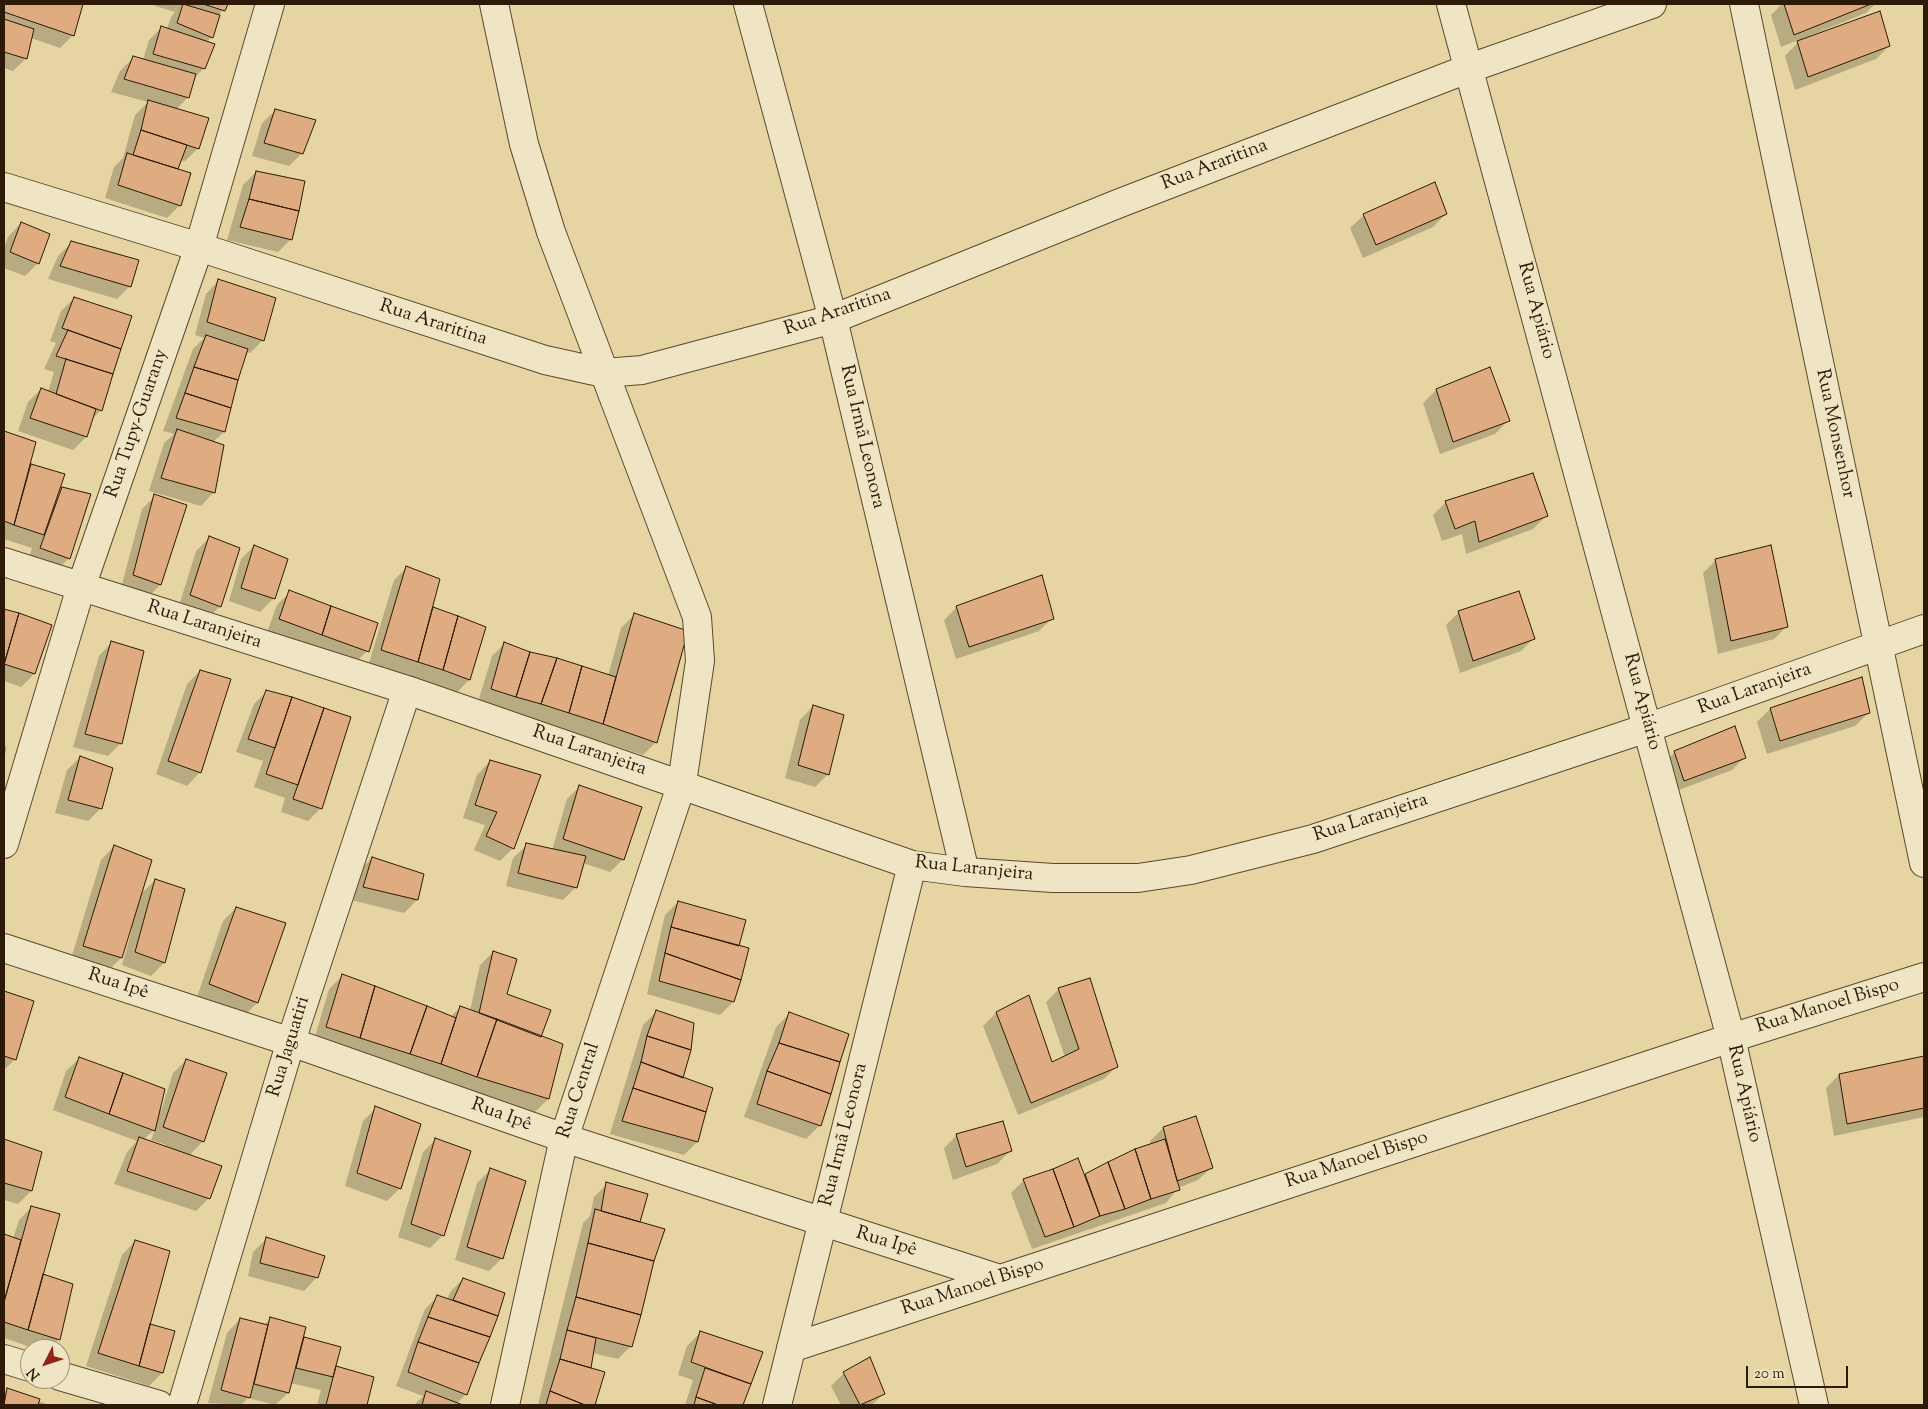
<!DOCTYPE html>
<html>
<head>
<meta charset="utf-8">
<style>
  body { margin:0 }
  #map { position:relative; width:1928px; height:1409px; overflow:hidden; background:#e6d5a2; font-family:"Sorts Mill Goudy",serif }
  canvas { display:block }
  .frame { position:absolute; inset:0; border:5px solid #2c1a07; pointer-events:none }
  .north { position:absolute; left:20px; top:1339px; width:50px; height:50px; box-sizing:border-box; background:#efe4c3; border:1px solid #a19378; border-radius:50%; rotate:229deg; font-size:14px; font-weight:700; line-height:20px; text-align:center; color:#2c1a07 }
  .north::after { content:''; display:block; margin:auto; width:18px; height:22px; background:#8f2418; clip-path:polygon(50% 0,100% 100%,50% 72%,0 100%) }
  .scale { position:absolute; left:1746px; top:1366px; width:102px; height:22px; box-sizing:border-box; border:2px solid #2c1a07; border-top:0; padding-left:6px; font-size:15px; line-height:18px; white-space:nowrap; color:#2c1a07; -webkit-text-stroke:4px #efe4c3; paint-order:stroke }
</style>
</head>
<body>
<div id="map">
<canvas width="1928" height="1409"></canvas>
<div class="frame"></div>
<div class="north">N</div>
<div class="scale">20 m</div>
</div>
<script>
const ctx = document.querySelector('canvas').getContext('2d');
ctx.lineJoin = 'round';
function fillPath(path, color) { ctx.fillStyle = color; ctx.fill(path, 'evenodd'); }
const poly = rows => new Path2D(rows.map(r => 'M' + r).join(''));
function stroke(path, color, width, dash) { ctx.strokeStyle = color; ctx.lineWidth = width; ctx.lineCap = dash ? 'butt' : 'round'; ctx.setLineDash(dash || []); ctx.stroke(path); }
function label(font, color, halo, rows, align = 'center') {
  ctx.font = font + ' "Sorts Mill Goudy",serif'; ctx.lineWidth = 4.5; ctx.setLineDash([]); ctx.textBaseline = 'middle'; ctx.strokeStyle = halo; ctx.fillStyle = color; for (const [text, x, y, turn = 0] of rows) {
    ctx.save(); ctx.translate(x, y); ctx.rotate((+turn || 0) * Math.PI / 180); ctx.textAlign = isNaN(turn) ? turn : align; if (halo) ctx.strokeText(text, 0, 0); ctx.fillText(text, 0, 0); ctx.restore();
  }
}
fillPath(poly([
  [4,4,82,4,73,35,60,48,31,38,26,58,13,71,4,68],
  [156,4,226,4,219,15,212,37,206,42,204,68,193,79,188,97,176,110,198,148,185,161,180,160,177,170,180,205,167,218,105,198,114,167,123,158,135,115,148,102,111,92,120,71,133,58,143,60,149,40,162,27,167,29,171,17,175,12,155,6],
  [1782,4,1875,4,1866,13,1804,38,1805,40,1889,46,1876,59,1795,90,1785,56,1801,39,1781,47,1771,15],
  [276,110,302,153,289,166,252,156,262,123],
  [256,172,291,239,278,252,227,240,243,185],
  [1446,214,1433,227,1363,258,1350,228,1364,215],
  [21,223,38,263,25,276,4,268,4,248,8,237],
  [71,243,130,286,117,299,48,279,58,256],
  [219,280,263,340,250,353,246,352,224,432,213,442,214,492,201,506,149,491,164,443,174,434,163,431,193,349,204,338,195,335,206,294],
  [74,298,101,410,91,420,86,437,73,450,18,431,28,402,41,389,48,392,54,372,44,369,56,343,50,341,61,311],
  [1436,390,1508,421,1495,434,1440,454,1423,403],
  [4,433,34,443,27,470,32,465,57,493,62,488,69,558,56,571,28,561,32,548,4,539],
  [155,496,160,585,147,598,121,588,142,509],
  [1446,502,1546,516,1533,529,1466,554,1462,534,1442,541,1433,515],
  [209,538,220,606,207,619,178,609,196,551],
  [254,546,286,559,273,599,260,612,229,601,241,559],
  [1716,560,1787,626,1774,639,1718,654,1703,573],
  [407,567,431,608,484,628,469,680,456,693,369,663,394,580],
  [290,592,367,651,354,664,267,632,277,605],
  [957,607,1052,618,1039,631,956,659,944,620],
  [4,611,50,626,34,674,21,687,4,681],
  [1459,612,1534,638,1521,651,1460,673,1446,625],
  [634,615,656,742,643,755,478,702,492,656,505,643,530,653,608,676,621,628],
  [112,642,121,743,108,756,73,747,99,656],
  [200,671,200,772,187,786,156,774,187,684],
  [1861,678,1869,712,1855,726,1767,754,1757,722,1770,709],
  [267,691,321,808,308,821,281,812,285,798,254,787,263,761,236,752,254,704],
  [813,706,828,774,815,787,785,778,800,720],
  [4,746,7,747,4,759],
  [1675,752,1745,757,1732,770,1671,793,1662,765],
  [80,757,101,808,88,821,55,813,67,770],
  [490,761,513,848,500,861,474,850,485,825,463,818,477,775],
  [580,786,623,859,610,872,583,863,576,887,563,900,506,886,513,858,527,845,552,850,567,799],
  [114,846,140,895,155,880,184,890,164,963,151,976,122,965,132,929,130,929,121,958,108,971,71,959,101,860],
  [372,858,423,875,417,900,404,913,351,900,359,871],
  [678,902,737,946,733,1002,720,1015,647,994,665,915],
  [236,908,284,924,257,1003,244,1016,197,997,223,921],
  [493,952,505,995,540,1037,548,1099,535,1112,314,1040,329,989,342,976,450,1017,460,1008,470,1011,480,965],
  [1059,989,1117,1066,1104,1079,1018,1115,983,1026,996,1013,1052,1064,1065,1057,1046,1002],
  [5,992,15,1059,4,1070,4,993],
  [656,1012,681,1078,697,1142,684,1155,610,1134,643,1025],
  [789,1014,847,1034,819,1126,806,1139,744,1117,776,1027],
  [1924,1057,1924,1117,1834,1136,1826,1088,1839,1075],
  [80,1058,161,1111,173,1073,186,1060,203,1141,189,1156,209,1198,196,1211,114,1184,127,1152,137,1141,53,1110,66,1071],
  [155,1129,151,1140,166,1145,165,1147,143,1140],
  [376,1108,400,1188,387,1201,345,1186,363,1121],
  [1195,1118,1212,1167,1198,1180,1178,1188,1166,1203,1032,1249,1011,1193,1024,1180,1084,1176,1151,1145,1150,1141,1163,1128],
  [957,1135,1010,1151,997,1164,953,1180,944,1148],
  [436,1139,443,1235,430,1248,398,1237,423,1152],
  [4,1140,41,1153,31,1191,18,1204,4,1200],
  [490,1170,502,1258,489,1271,455,1260,477,1183],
  [607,1184,639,1223,653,1261,631,1346,618,1359,592,1353,590,1369,603,1373,594,1405,538,1405,583,1223,590,1216,594,1197],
  [32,1207,42,1274,59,1339,49,1349,36,1349,4,1338,4,1235,13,1239,19,1220],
  [266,1239,317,1277,304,1291,248,1276,253,1252],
  [135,1241,149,1325,174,1332,162,1373,149,1386,86,1366,122,1255],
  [463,1279,504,1294,466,1394,456,1404,460,1405,414,1405,423,1396,396,1386,425,1309,438,1296,447,1300,450,1292],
  [240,1319,264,1325,270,1319,302,1337,339,1347,335,1366,373,1378,366,1405,317,1405,321,1390,290,1383,288,1393,275,1405,248,1398,241,1405,208,1403,227,1333],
  [700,1333,761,1352,742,1405,685,1405,693,1380,678,1375,687,1346],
  [844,1373,884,1393,872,1405,841,1405,831,1386],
  [7,1389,49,1405,4,1405,4,1393]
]), '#0003');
const building = poly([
  [4,4,83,4,74,36,4,12,4,4],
  [183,4,220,15,213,38,177,23,183,4],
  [203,4,228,4,225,11,203,4],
  [1784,4,1871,4,1794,35,1784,4],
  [1880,11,1890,46,1808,77,1797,41,1880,11],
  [4,19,34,29,27,59,4,52,4,19],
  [161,26,215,44,205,69,153,54,161,26],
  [133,56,196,74,189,98,124,79,133,56],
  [148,100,209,118,199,149,141,130,148,100],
  [275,109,316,120,303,154,264,143,275,109],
  [141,130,187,145,178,169,133,155,141,130],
  [127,153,191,173,181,206,118,185,127,153],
  [256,171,305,181,299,211,249,199,256,171],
  [1435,182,1447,214,1376,245,1363,214,1435,182],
  [249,199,299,211,292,240,240,227,249,199],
  [21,222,50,234,39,264,10,252,21,222],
  [71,241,139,260,131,287,60,266,71,241],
  [218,279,276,298,264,341,207,322,218,279],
  [74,297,132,316,121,349,62,328,74,297],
  [68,330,121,349,113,374,56,356,68,330],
  [206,335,248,349,238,380,194,367,206,335],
  [66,359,113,374,102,411,56,394,66,359],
  [194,367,238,380,231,408,185,393,194,367],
  [1490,367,1510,421,1453,442,1436,389,1490,367],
  [41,388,96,409,87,437,30,418,41,388],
  [185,393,231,408,225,432,176,418,185,393],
  [177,429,224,445,215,493,161,478,177,429],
  [4,431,36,442,14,525,4,521,4,431],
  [31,464,65,474,44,535,14,525,31,464],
  [1533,473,1548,516,1479,542,1475,521,1455,529,1445,501,1533,473],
  [62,487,91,494,70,559,40,548,62,487],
  [154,494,187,505,161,585,133,575,154,494],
  [209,536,240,548,221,607,190,595,209,536],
  [254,545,288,559,275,599,241,588,254,545],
  [1771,545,1788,627,1731,641,1715,559,1771,545],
  [406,566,440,579,418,662,381,650,406,566],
  [1042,575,1054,619,969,647,956,606,1042,575],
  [289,590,331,606,322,635,279,619,289,590],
  [1519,591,1535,639,1473,661,1458,611,1519,591],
  [331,606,378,623,369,652,322,635,331,606],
  [433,607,458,616,443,670,418,662,433,607],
  [4,609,19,613,4,665,4,609],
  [19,613,52,625,35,674,4,664,19,613],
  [634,613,688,631,657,743,603,724,634,613],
  [458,616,486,627,470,680,443,670,458,616],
  [111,641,144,651,122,744,85,734,111,641],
  [504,642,530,652,516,697,491,689,504,642],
  [530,652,557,658,541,704,516,697,530,652],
  [557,658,582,666,569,713,541,704,557,658],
  [582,666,616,677,603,724,569,713,582,666],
  [200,670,231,679,201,773,168,761,200,670],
  [1862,677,1870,713,1780,741,1770,708,1862,677],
  [266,690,292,697,275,748,248,739,266,690],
  [292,697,324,708,298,785,266,774,292,697],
  [813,705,844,715,829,775,798,765,813,705],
  [324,708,351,717,322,809,293,799,324,708],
  [1735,726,1746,758,1684,781,1674,751,1735,726],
  [80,756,113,768,102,809,68,800,80,756],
  [490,760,541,775,514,849,486,836,497,812,475,805,490,760],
  [579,785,642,807,624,860,563,839,579,785],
  [526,843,586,856,577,888,518,873,526,843],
  [114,845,152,860,122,958,83,946,114,845],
  [372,857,424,874,418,900,363,887,372,857],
  [155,879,185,889,165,963,135,952,155,879],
  [678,901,746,920,739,946,671,927,678,901],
  [236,907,286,923,258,1003,209,984,236,907],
  [671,927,749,948,741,980,665,953,671,927],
  [493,951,517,959,507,994,551,1010,541,1037,479,1013,493,951],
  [665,953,741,980,734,1002,659,981,665,953],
  [342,974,375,986,360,1038,326,1027,342,974],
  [1090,978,1118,1067,1031,1103,996,1012,1029,995,1052,1062,1079,1049,1058,988,1090,978],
  [375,986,427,1006,410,1054,360,1038,375,986],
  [4,991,34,1001,16,1060,4,1056,4,991],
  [427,1006,456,1018,441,1064,410,1054,427,1006],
  [460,1006,497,1019,477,1077,441,1064,460,1006],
  [656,1010,694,1023,691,1050,647,1036,656,1010],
  [789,1012,849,1034,840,1062,779,1043,789,1012],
  [497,1019,563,1044,549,1099,477,1077,497,1019],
  [647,1036,691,1050,683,1078,641,1062,647,1036],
  [779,1043,840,1062,831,1094,767,1071,779,1043],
  [1924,1056,1924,1108,1847,1124,1839,1074,1924,1056],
  [79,1057,123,1073,109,1114,65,1097,79,1057],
  [186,1059,227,1073,204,1142,163,1127,186,1059],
  [641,1062,713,1088,706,1112,633,1088,641,1062],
  [767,1071,831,1094,821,1126,757,1104,767,1071],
  [123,1073,165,1089,155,1131,109,1114,123,1073],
  [633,1088,706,1112,698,1142,622,1121,633,1088],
  [375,1106,421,1124,401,1189,357,1173,375,1106],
  [1196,1116,1213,1168,1177,1181,1163,1127,1196,1116],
  [1003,1121,1012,1151,966,1167,956,1134,1003,1121],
  [139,1137,222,1166,210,1199,127,1171,139,1137],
  [435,1138,471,1151,444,1236,411,1224,435,1138],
  [4,1139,42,1152,32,1191,4,1183,4,1139],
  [1165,1139,1180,1190,1151,1199,1135,1149,1165,1139],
  [1135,1149,1151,1199,1125,1209,1108,1162,1135,1149],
  [1078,1158,1100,1216,1074,1227,1053,1169,1078,1158],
  [1108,1162,1125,1209,1100,1216,1085,1174,1108,1162],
  [490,1168,526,1181,503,1259,467,1247,490,1168],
  [1053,1169,1074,1227,1045,1237,1023,1179,1053,1169],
  [606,1182,648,1194,640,1222,601,1211,606,1182],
  [31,1206,60,1214,28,1330,4,1322,4,1302,31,1206],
  [595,1209,665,1229,654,1261,588,1243,595,1209],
  [4,1234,21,1240,4,1302,4,1234],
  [266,1237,325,1256,318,1278,260,1263,266,1237],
  [135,1240,170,1251,139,1366,98,1353,135,1240],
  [588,1243,654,1261,641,1315,576,1297,588,1243],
  [43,1274,73,1284,60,1340,28,1330,43,1274],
  [463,1278,505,1293,498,1316,453,1300,463,1278],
  [437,1295,498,1316,490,1337,428,1317,437,1295],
  [576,1297,641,1315,632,1347,567,1330,576,1297],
  [270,1317,306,1327,289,1393,254,1384,270,1317],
  [428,1317,490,1337,479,1363,418,1342,428,1317],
  [240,1318,268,1325,250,1398,221,1390,240,1318],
  [150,1324,175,1331,163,1373,139,1366,150,1324],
  [567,1330,596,1338,591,1368,560,1359,567,1330],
  [700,1331,763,1352,751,1384,691,1362,700,1331],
  [304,1337,341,1347,333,1377,296,1368,304,1337],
  [418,1342,479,1363,467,1395,408,1372,418,1342],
  [870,1357,885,1394,860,1405,843,1372,870,1357],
  [560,1359,605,1372,595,1405,585,1405,550,1391,560,1359],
  [336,1366,374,1377,367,1405,326,1405,336,1366],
  [705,1368,751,1384,743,1405,718,1405,696,1397,705,1368],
  [7,1388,40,1399,38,1405,4,1405,7,1388],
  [426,1391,463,1405,422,1405,426,1391],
  [550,1391,585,1405,546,1405,550,1391],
  [696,1397,718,1405,694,1405,696,1397]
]);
fillPath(building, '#dfac82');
stroke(building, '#2c1a07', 1);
const minor = poly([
  [494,4,524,144,551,232,697,617,700,661,682,783,564,1138,505,1405],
  [748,4,833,319,965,872],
  [1451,4,1731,1038,1814,1405],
  [1744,4,1924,863],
  [4,187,199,247,545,360,604,373,642,370,833,319,1120,203,1470,68,1652,4],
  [4,562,407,690,912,865,965,872,1053,878,1138,878,1191,870,1313,839,1647,728,1924,629],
  [4,844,81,587,199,247,270,4],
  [4,948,291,1042,564,1138,1000,1279],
  [791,1348,1731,1038,1924,977],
  [4,1359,30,1367],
  [60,1376,159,1405],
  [182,1405,291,1041,407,690],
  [777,1405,912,865]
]);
stroke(minor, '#5a492e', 30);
stroke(minor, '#efe4c3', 28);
label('19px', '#2c1a07', '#efe4c3', [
  ["Rua Araritina",1215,166,-21],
  ["Rua Apiário",1535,311,75],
  ["Rua Araritina",838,313,-19],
  ["Rua Araritina",433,324,18],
  ["Rua Tupy-Guarany",138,424,-71],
  ["Rua Monsenhor",1834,434,78],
  ["Rua Irmã Leonora",861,437,77],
  ["Rua Laranjeira",204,626,18],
  ["Rua Laranjeira",1755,690,-20],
  ["Rua Apiário",1641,702,75],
  ["Rua Laranjeira",589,752,19],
  ["Rua Laranjeira",1371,819,-18],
  ["Rua Laranjeira",974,870,6],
  ["Rua Ipê",118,985,18],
  ["Rua Manoel Bispo",1828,1007,-17],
  ["Rua Jaguatiri",290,1047,-73],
  ["Rua Central",580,1091,-72],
  ["Rua Apiário",1743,1094,77],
  ["Rua Ipê",501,1116,20],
  ["Rua Irmã Leonora",845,1135,-76],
  ["Rua Manoel Bispo",1357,1161,-18],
  ["Rua Ipê",886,1243,17],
  ["Rua Manoel Bispo",973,1288,-18]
]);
</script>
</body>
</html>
